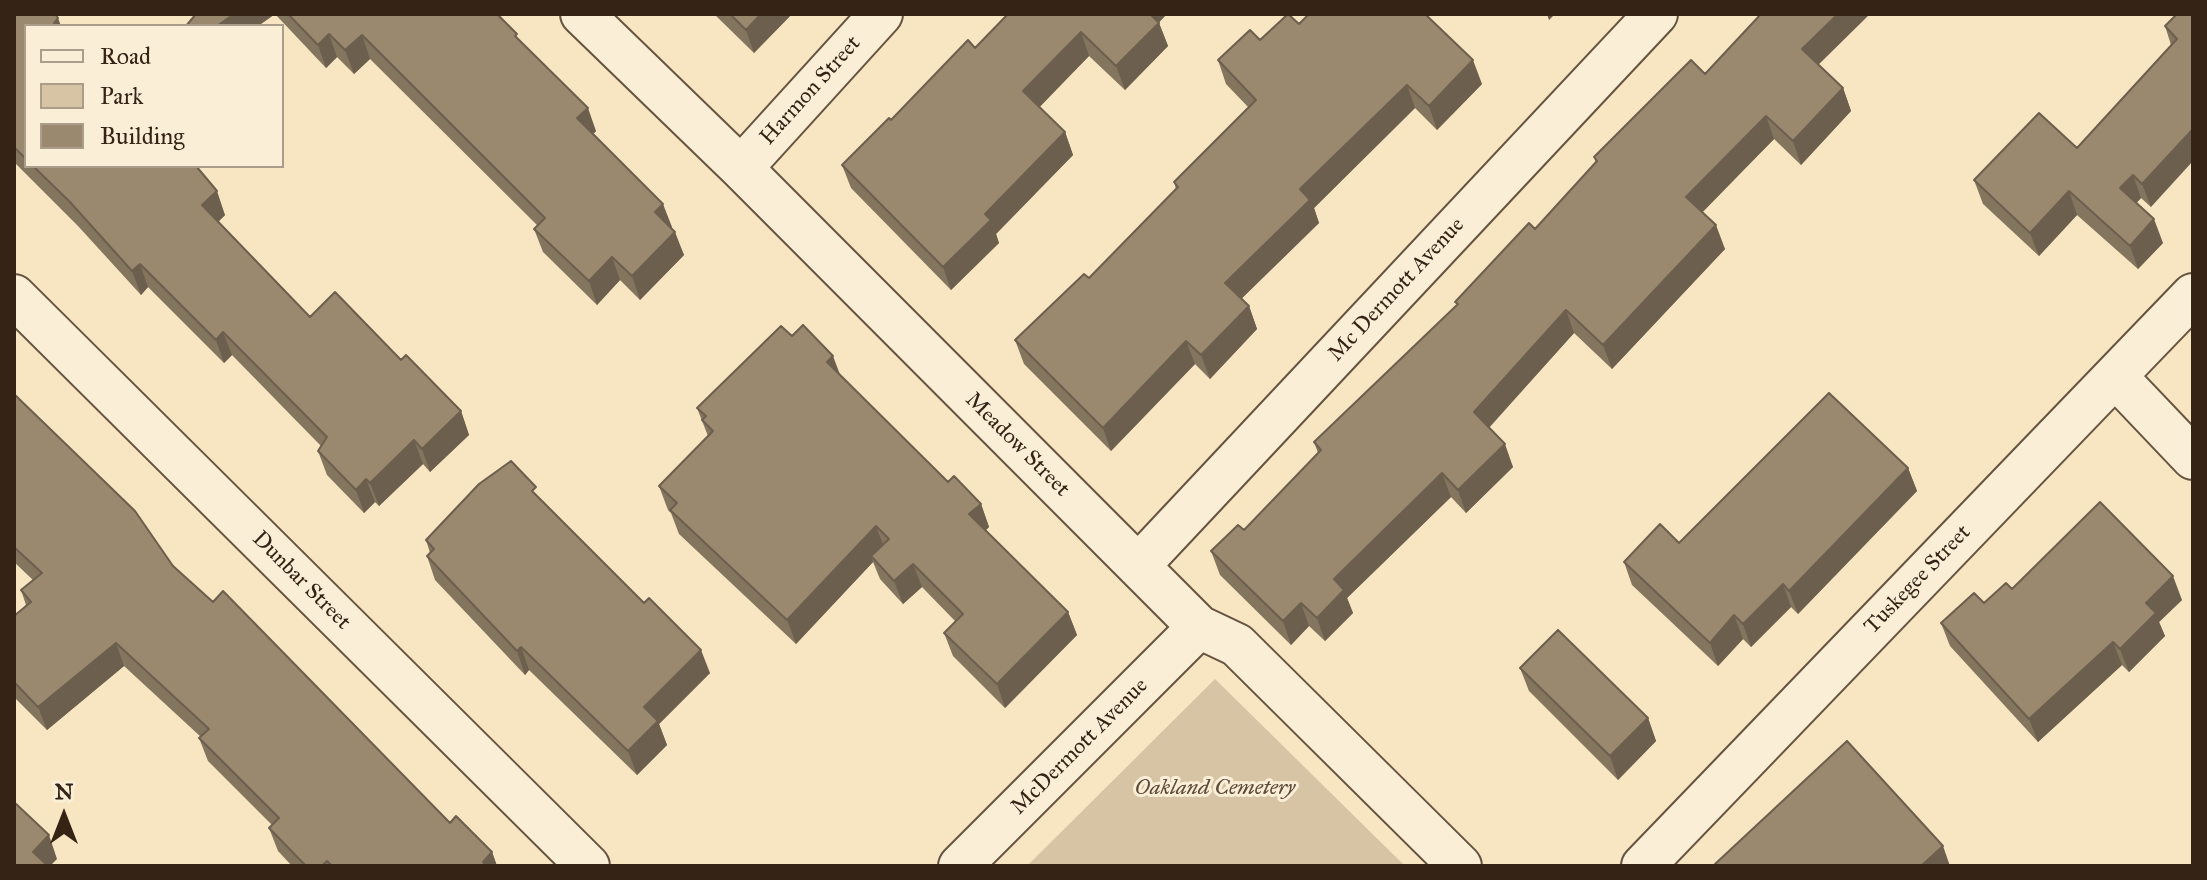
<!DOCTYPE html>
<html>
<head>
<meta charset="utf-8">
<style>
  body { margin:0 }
  #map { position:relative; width:2207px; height:880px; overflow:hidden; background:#f8e5c1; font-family:"IM FELL Great Primer",serif }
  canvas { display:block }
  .frame { position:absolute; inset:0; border:16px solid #352316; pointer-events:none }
  .legend { position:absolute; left:24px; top:24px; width:260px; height:144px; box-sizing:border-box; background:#faeed7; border:2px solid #ab9d8a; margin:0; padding:10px 14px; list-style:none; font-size:24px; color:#352316 }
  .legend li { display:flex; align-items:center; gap:16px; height:40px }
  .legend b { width:40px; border:2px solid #ab9d8a }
  .north { position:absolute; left:24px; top:776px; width:80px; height:80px; -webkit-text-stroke:6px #faeed7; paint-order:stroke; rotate:0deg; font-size:22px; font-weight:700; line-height:32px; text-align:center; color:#352316 }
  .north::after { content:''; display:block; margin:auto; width:28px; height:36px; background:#352316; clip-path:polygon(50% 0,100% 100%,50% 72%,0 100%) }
</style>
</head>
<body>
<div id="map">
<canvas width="2207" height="880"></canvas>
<div class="frame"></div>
<ul class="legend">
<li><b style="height:10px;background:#faeed7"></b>Road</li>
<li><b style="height:22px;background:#d7c4a4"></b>Park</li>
<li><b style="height:22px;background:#9a886f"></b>Building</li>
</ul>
<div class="north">N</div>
</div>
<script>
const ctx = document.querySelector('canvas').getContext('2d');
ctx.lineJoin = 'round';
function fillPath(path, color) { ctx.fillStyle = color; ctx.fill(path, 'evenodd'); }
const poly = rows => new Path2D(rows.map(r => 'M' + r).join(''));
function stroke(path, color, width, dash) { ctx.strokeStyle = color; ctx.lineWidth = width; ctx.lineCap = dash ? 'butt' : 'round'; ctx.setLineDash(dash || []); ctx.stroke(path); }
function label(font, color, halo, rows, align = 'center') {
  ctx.font = font + ' "IM FELL Great Primer",serif'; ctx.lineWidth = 6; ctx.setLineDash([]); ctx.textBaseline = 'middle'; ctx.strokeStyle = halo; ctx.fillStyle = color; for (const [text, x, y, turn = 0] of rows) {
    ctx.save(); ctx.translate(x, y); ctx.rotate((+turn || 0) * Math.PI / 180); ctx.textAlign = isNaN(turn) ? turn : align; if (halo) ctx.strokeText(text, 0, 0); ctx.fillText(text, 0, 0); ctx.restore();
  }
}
fillPath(poly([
  [1215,679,1405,866,1027,866]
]), '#d7c4a4');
const street = poly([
  [582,14,741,168,1199,627,1237,645,1460,866],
  [741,168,881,14],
  [14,296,588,866],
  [2115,376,2193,458],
  [1138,566,1656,14],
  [960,866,1199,627],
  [1643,866,2193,295]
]);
stroke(street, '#665441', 46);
stroke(street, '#faeed7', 42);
fillPath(poly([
  [14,14,26,26,26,166,196,166,225,215,218,222,310,317,401,360,461,411,469,435,430,472,423,464,379,506,375,502,364,513,327,475,318,451,321,446,232,355,224,363,148,287,141,295,78,226,14,162],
  [196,14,497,14,596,131,593,134,672,227,671,228,684,255,640,300,620,280,597,305,543,252,534,229,538,226,370,59,354,74,337,57,326,68,275,14,258,26,186,26],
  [714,14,792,14,754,53],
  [2193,14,2151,207,2141,198,2136,203,2163,243,2138,269,2077,215,2039,256,1983,204,1974,180,2077,148,2171,45,2165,26],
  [1159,23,1168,46,1125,90,1089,56,1039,107,1065,132,1073,155,996,234,999,243,951,290,851,188,842,165,891,120,975,48],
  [1299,24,1482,84,1437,130,1415,108,1314,208,1319,223,1241,299,1249,306,1257,329,1210,379,1195,364,1111,451,1024,364,1015,340,1089,278,1176,189,1174,182,1249,108,1226,84,1218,60],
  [1818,65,1843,88,1851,111,1801,165,1774,139,1702,212,1725,249,1612,369,1574,333,1489,428,1513,467,1466,513,1451,497,1347,598,1353,613,1325,641,1309,626,1291,645,1220,575,1211,551,1244,530,1318,453,1314,442,1457,305,1455,302,1535,229,1596,163,1594,157,1705,74],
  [792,336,840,375,948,482,981,504,989,527,986,530,1068,612,1077,635,1005,708,953,656,944,633,956,622,922,587,903,604,880,579,873,562,796,644,679,534,671,513,668,510,659,486,708,436,697,408],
  [14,394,173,566,450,823,492,852,497,866,292,866,278,851,269,828,272,825,208,761,199,738,201,737,124,666,47,730,14,697,14,616,26,605,21,590,33,580,14,562],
  [1908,468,1917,491,1798,614,1791,607,1751,647,1743,639,1718,666,1632,585,1624,562],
  [540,498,710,673,659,724,667,745,637,775,529,670,525,675,435,580,427,556,430,553,426,540],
  [2012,589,2182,600,2159,622,2165,636,2129,672,2122,665,2038,742,1950,646,1941,623],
  [1520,668,1648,718,1656,741,1618,780,1529,691]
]), '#84755f');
fillPath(poly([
  [234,14,275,14,258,26,217,26],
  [761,14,792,14,754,53,746,30],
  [1145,14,1167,14,1151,31],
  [1547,14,1555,14,1549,20],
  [1838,14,1870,14,1810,73,1802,49],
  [58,18,61,26,55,26,54,23],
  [1159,23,1168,46,1125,90,1116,66],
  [1081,32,1089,56,1032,115,1023,91],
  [329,34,337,57,326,68,318,45],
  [362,35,370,59,354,74,345,50],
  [1473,60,1482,84,1437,130,1429,106],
  [1407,85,1415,108,1314,208,1319,223,1234,306,1225,283,1300,189],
  [1843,88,1851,111,1801,165,1793,141],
  [588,108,596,131,586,142,577,118],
  [1766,116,1774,139,1695,220,1686,197],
  [2193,129,2193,161,2151,207,2142,184],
  [1065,132,1073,155,996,234,999,243,951,290,943,267,985,214],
  [2133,175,2141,198,2129,211,2120,188],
  [217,191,225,215,211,229,202,205],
  [2069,191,2077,215,2039,256,2030,233],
  [663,204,672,227,663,235,655,212],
  [2154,219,2163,243,2138,269,2130,246],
  [1716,225,1725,249,1612,369,1603,345],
  [675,232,684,255,640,300,632,276],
  [612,257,620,280,597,305,589,281],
  [140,264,148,287,141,295,132,271],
  [1249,306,1257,329,1210,379,1201,355],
  [1566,310,1574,333,1482,435,1474,412],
  [223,332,232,355,224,363,216,340],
  [1186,341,1195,364,1111,451,1103,428],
  [833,356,842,380,827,362],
  [461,411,469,435,430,472,422,449],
  [414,440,423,464,379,506,370,483],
  [1505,444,1513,467,1466,513,1458,490],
  [1908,468,1917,491,1798,614,1789,591],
  [1442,473,1451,497,1347,598,1353,613,1325,641,1317,618,1334,579],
  [366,479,375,502,364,513,356,490],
  [981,504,989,527,978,537,969,514],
  [876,526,885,550,871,556,873,562,796,644,787,620],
  [913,564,922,587,903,604,894,581],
  [2173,576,2182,600,2159,622,2165,636,2129,672,2120,649,2146,603],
  [1783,584,1791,607,1751,647,1743,624],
  [1301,603,1309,626,1291,645,1283,621],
  [1068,612,1077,635,1005,708,997,684],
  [1734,615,1743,639,1718,666,1710,643],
  [2113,642,2122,665,2038,742,2029,719],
  [116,643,124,666,47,730,38,707],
  [521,647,529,670,525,675,517,651],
  [701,650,710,673,659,724,667,745,637,775,628,751,644,707],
  [1648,718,1656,741,1618,780,1610,756],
  [49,835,57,859,50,866,38,866,33,852],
  [1943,846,1950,866,1921,866],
  [492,852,497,866,484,866,483,862]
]), '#6c5f4e');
const building = poly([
  [14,14,55,14,58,18,54,23,57,26,26,26,26,159,14,147,14,14],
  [196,14,234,14,217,26,186,26,196,14],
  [288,14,497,14,517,34,515,36,588,108,577,118,663,204,655,212,675,232,632,276,612,257,589,281,534,229,545,218,362,35,345,50,329,34,318,45,288,14],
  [730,14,761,14,746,30,730,14],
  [1008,14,1150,14,1159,23,1116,66,1081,32,1023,91,1065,132,985,214,991,220,943,267,842,165,889,118,891,120,968,40,975,48,1008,14],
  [1288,14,1299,24,1309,14,1425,14,1473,60,1429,106,1407,85,1300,189,1310,200,1225,283,1249,306,1201,355,1186,341,1103,428,1015,340,1084,274,1089,278,1178,187,1174,182,1256,100,1218,60,1250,30,1260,40,1288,14],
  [1761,14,1838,14,1802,49,1843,88,1793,141,1766,116,1686,197,1716,225,1603,345,1566,310,1474,412,1505,444,1458,490,1442,473,1334,579,1344,590,1317,618,1301,603,1283,621,1211,551,1238,525,1244,530,1321,450,1314,442,1458,304,1455,302,1529,223,1535,229,1597,161,1594,157,1691,60,1705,74,1761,14],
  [2177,14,2193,14,2193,129,2142,184,2133,175,2120,188,2154,219,2130,246,2069,191,2030,233,1974,180,2039,113,2077,148,2177,39,2165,26,2177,14],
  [33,166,196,166,217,191,202,205,310,317,335,292,401,360,406,355,461,411,422,449,414,440,370,483,366,479,356,490,318,451,327,437,223,332,216,340,140,264,132,271,70,202,33,166],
  [803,325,833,356,827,362,948,482,954,476,981,504,969,514,1068,612,997,684,944,633,963,614,913,564,894,581,871,556,889,539,876,526,787,620,670,510,677,503,659,486,713,431,702,420,706,416,697,408,781,326,792,336,803,325],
  [1829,393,1908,468,1789,591,1783,584,1743,624,1734,615,1710,643,1624,562,1660,524,1679,543,1829,393],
  [14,394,135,511,173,566,213,602,223,591,450,823,456,816,492,852,483,862,487,866,332,866,327,861,322,866,306,866,269,828,279,818,199,738,209,729,116,643,38,707,14,682,14,616,31,602,21,590,42,573,14,547,14,394],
  [511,461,536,487,532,491,644,603,649,598,701,650,644,707,658,721,628,751,521,647,517,651,427,556,434,549,426,540,479,484,511,461],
  [2100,502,2173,576,2146,603,2156,613,2120,649,2113,642,2029,719,1941,623,1974,593,1984,603,2006,583,2012,589,2100,502],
  [1558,630,1648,718,1610,756,1520,668,1558,630],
  [1847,741,1943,846,1921,866,1717,866,1715,864,1847,741],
  [14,802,49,835,33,852,48,866,14,866,14,802]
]);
fillPath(building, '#9a886f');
stroke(building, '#6c5f4e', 2);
label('22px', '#352316', '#faeed7', [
  ["Harmon Street",811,91,-48],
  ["Mc Dermott Avenue",1397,290,-47],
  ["Meadow Street",1017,445,45],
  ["Tuskegee Street",1918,580,-46],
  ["Dunbar Street",301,581,45],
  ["McDermott Avenue",1080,747,-45]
]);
label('italic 22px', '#5e4b3a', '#faeed7', [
  ["Oakland Cemetery",1215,789]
]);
</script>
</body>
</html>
